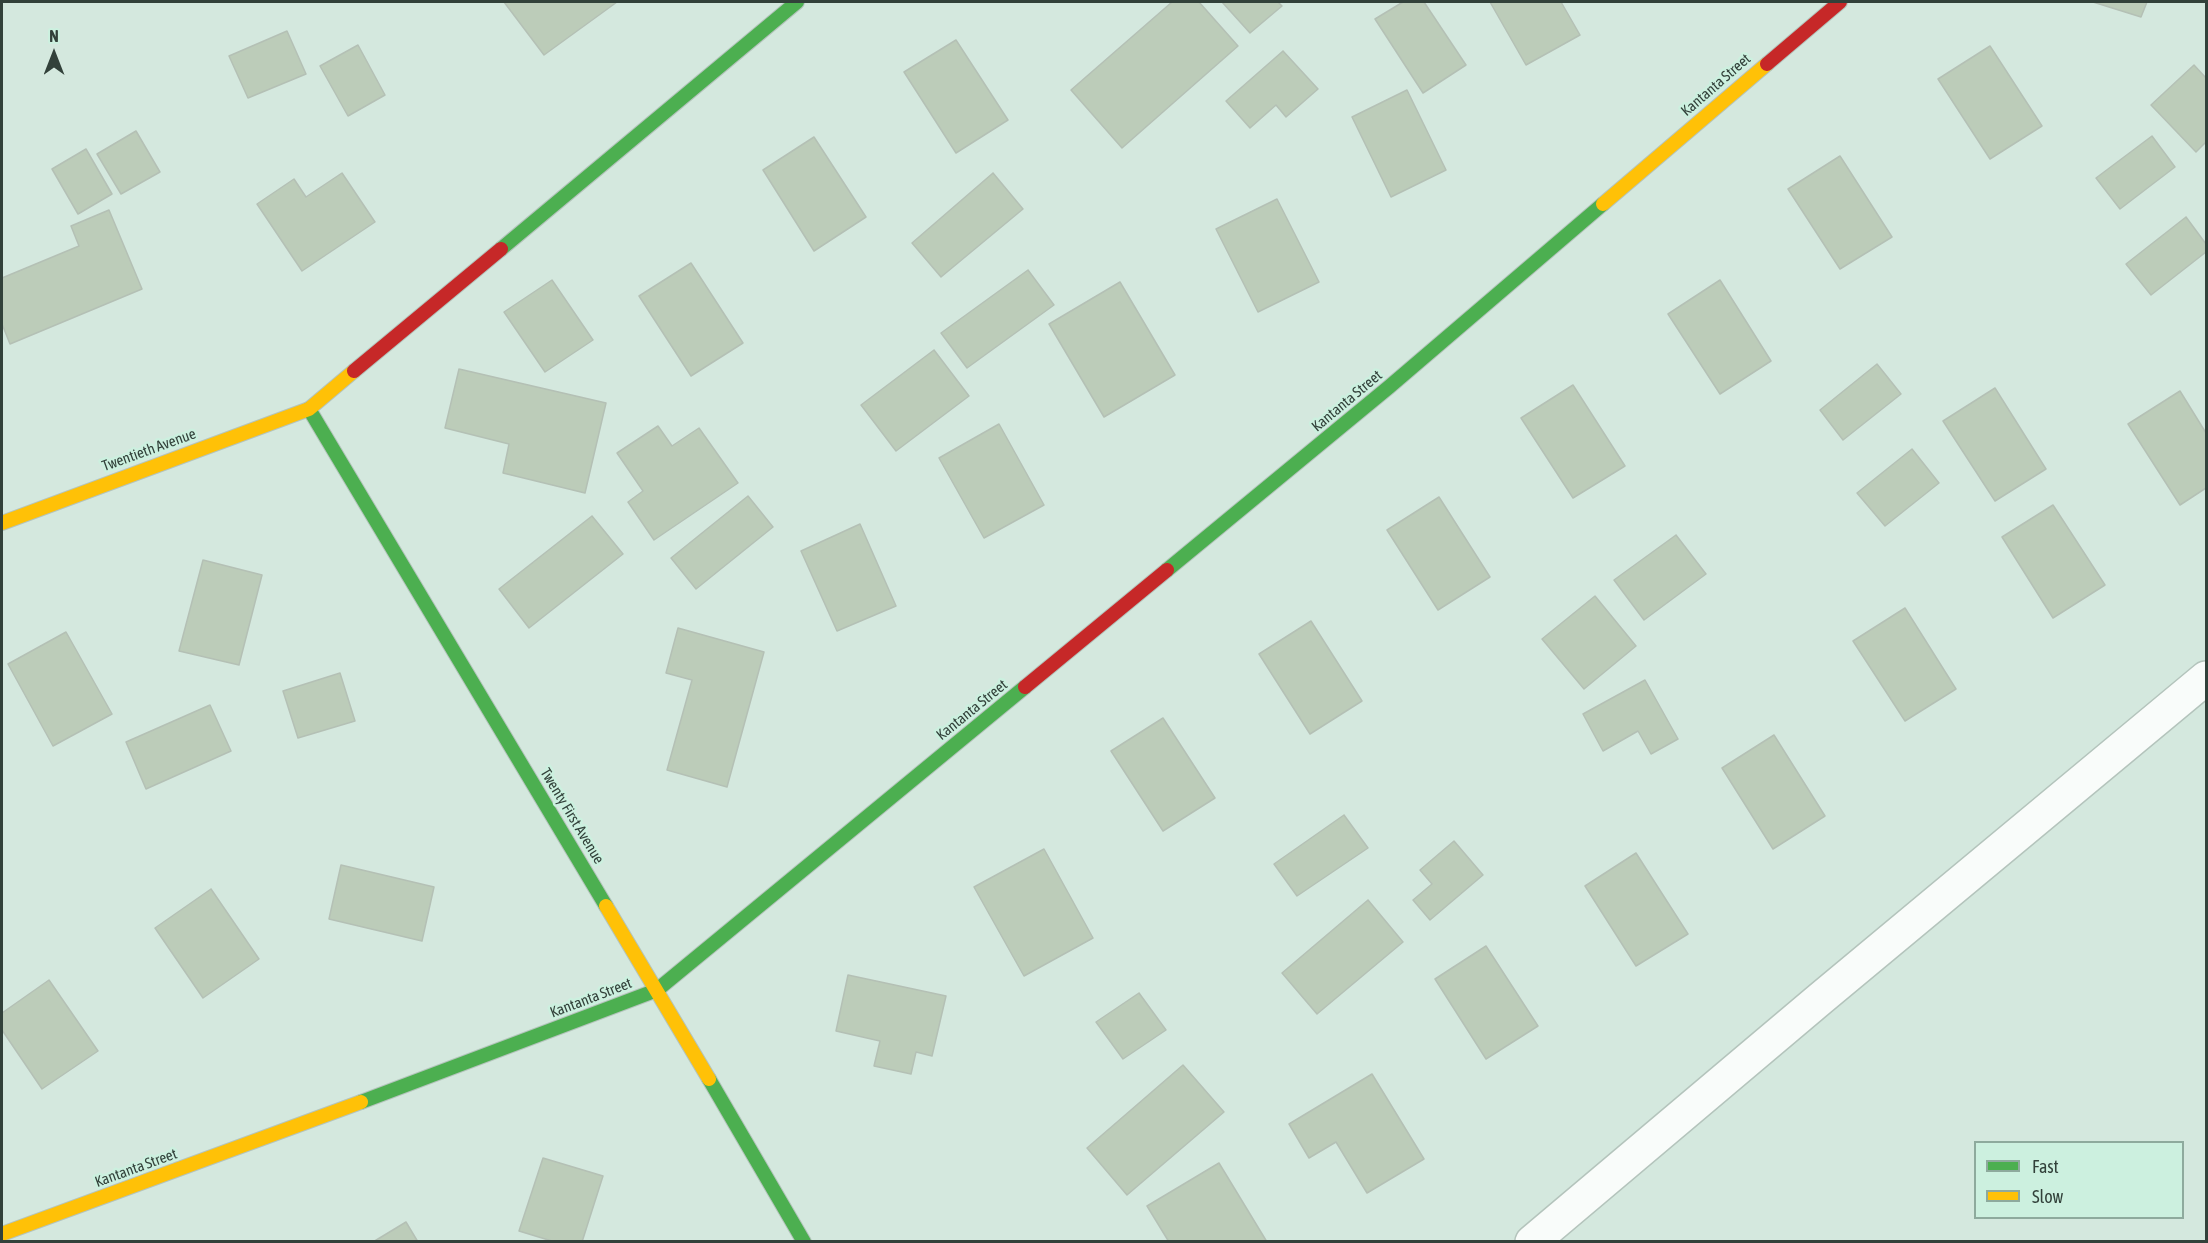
<!DOCTYPE html>
<html>
<head>
<meta charset="utf-8">
<style>
  body { margin:0 }
  #map { position:relative; width:2208px; height:1243px; overflow:hidden; background:#d4e8de; font-family:"Asap Condensed",sans-serif }
  canvas { display:block }
  .frame { position:absolute; inset:0; border:3px solid #32413a; pointer-events:none }
  .legend { position:absolute; left:1974px; top:1141px; width:210px; height:78px; box-sizing:border-box; background:#ccf0df; border:2px solid #8eaa9d; margin:0; padding:8px 10px; list-style:none; font-size:18px; color:#32413a }
  .legend li { display:flex; align-items:center; gap:12px; height:30px }
  .legend b { width:30px; border:2px solid #8eaa9d }
  .north { position:absolute; left:24px; top:24px; width:60px; height:60px; -webkit-text-stroke:4px #ccf0df; paint-order:stroke; rotate:0deg; font-size:16px; font-weight:700; line-height:24px; text-align:center; color:#32413a }
  .north::after { content:''; display:block; margin:auto; width:21px; height:27px; background:#32413a; clip-path:polygon(50% 0,100% 100%,50% 72%,0 100%) }
</style>
</head>
<body>
<div id="map">
<canvas width="2208" height="1243"></canvas>
<div class="frame"></div>
<ul class="legend">
<li><b style="height:8px;background:#4caf50"></b>Fast</li>
<li><b style="height:8px;background:#ffc107"></b>Slow</li>
</ul>
<div class="north">N</div>
</div>
<script>
const ctx = document.querySelector('canvas').getContext('2d');
ctx.lineJoin = 'round';
function fillPath(path, color) { ctx.fillStyle = color; ctx.fill(path, 'evenodd'); }
const poly = rows => new Path2D(rows.map(r => 'M' + r).join(''));
function stroke(path, color, width, dash) { ctx.strokeStyle = color; ctx.lineWidth = width; ctx.lineCap = dash ? 'butt' : 'round'; ctx.setLineDash(dash || []); ctx.stroke(path); }
function label(font, color, halo, rows, align = 'center') {
  ctx.font = font + ' "Asap Condensed",sans-serif'; ctx.lineWidth = 5; ctx.setLineDash([]); ctx.textBaseline = 'middle'; ctx.strokeStyle = halo; ctx.fillStyle = color; for (const [text, x, y, turn = 0] of rows) {
    ctx.save(); ctx.translate(x, y); ctx.rotate((+turn || 0) * Math.PI / 180); ctx.textAlign = isNaN(turn) ? turn : align; if (halo) ctx.strokeText(text, 0, 0); ctx.fillText(text, 0, 0); ctx.restore();
  }
}
const building = poly([
  [504,2,617,2,544,55,504,2],
  [1172,2,1199,2,1238,46,1122,148,1071,90,1172,2],
  [1222,2,1278,2,1282,6,1250,33,1222,2],
  [1403,2,1424,2,1466,65,1423,93,1375,19,1403,2],
  [1490,2,1561,2,1580,35,1526,65,1490,2],
  [2093,2,2147,2,2141,17,2093,2],
  [287,31,306,74,248,98,229,56,287,31],
  [956,40,1008,120,956,153,904,72,956,40],
  [358,45,385,95,348,116,320,66,358,45],
  [1990,46,2042,126,1990,159,1938,79,1990,46],
  [1283,51,1318,89,1286,117,1276,105,1250,128,1226,101,1283,51],
  [2194,65,2206,78,2206,142,2196,152,2151,105,2194,65],
  [1407,90,1446,170,1391,197,1352,117,1407,90],
  [136,131,160,172,121,194,97,154,136,131],
  [2152,136,2175,167,2120,209,2096,178,2152,136],
  [814,137,866,217,814,251,763,170,814,137],
  [86,149,112,194,78,214,52,169,86,149],
  [1840,156,1892,237,1840,269,1788,189,1840,156],
  [342,173,375,222,302,271,257,204,294,179,306,197,342,173],
  [993,173,1023,209,941,277,912,243,993,173],
  [1277,199,1319,282,1258,312,1216,229,1277,199],
  [109,210,142,289,10,344,2,324,2,278,79,246,71,226,109,210],
  [2186,217,2206,244,2206,252,2151,295,2126,264,2186,217],
  [691,263,743,343,691,376,639,296,691,263],
  [1028,270,1054,305,967,368,941,333,1028,270],
  [552,280,593,340,545,372,504,312,552,280],
  [1720,280,1771,361,1720,394,1668,314,1720,280],
  [1120,282,1175,375,1104,417,1049,324,1120,282],
  [934,350,969,396,896,451,861,405,934,350],
  [1877,364,1901,394,1843,440,1820,410,1877,364],
  [459,369,606,403,585,493,503,473,509,444,445,428,459,369],
  [1573,385,1625,466,1573,498,1521,418,1573,385],
  [1995,388,2046,469,1995,501,1943,421,1995,388],
  [2180,391,2206,433,2206,488,2180,505,2128,424,2180,391],
  [999,424,1044,505,984,538,939,458,999,424],
  [658,426,672,446,699,428,738,483,654,540,628,502,643,491,617,453,658,426],
  [1912,449,1939,483,1885,526,1857,493,1912,449],
  [748,496,773,527,696,589,671,558,748,496],
  [1439,497,1490,577,1438,610,1387,530,1439,497],
  [2053,505,2105,585,2053,618,2002,537,2053,505],
  [592,516,623,554,529,628,499,589,592,516],
  [860,524,896,606,837,631,801,551,860,524],
  [1676,535,1706,574,1644,620,1614,580,1676,535],
  [203,560,262,575,239,665,179,651,203,560],
  [1595,596,1636,646,1584,689,1542,639,1595,596],
  [1905,608,1956,689,1905,721,1853,641,1905,608],
  [1311,621,1362,701,1310,734,1259,654,1311,621],
  [678,628,764,652,727,787,667,770,692,680,666,673,678,628],
  [66,632,112,714,53,746,8,664,66,632],
  [340,673,355,721,298,738,283,691,340,673],
  [1645,680,1678,739,1651,754,1638,731,1603,751,1583,714,1645,680],
  [210,705,231,751,146,789,126,742,210,705],
  [1163,718,1215,798,1163,831,1111,751,1163,718],
  [1774,735,1825,816,1773,849,1722,768,1774,735],
  [1344,815,1368,848,1297,896,1274,864,1344,815],
  [1454,841,1483,875,1430,920,1413,900,1432,884,1420,870,1454,841],
  [1044,849,1093,938,1024,976,974,887,1044,849],
  [1636,853,1688,934,1636,966,1585,886,1636,853],
  [341,865,434,887,422,941,329,919,341,865],
  [211,889,259,959,203,998,155,928,211,889],
  [1368,900,1403,942,1317,1014,1282,973,1368,900],
  [1486,946,1538,1026,1486,1059,1435,979,1486,946],
  [848,975,946,996,932,1056,916,1052,911,1074,874,1066,880,1041,836,1031,848,975],
  [49,980,98,1051,42,1089,2,1030,2,1013,49,980],
  [1139,993,1166,1030,1123,1059,1096,1022,1139,993],
  [1183,1065,1224,1112,1127,1195,1087,1148,1183,1065],
  [1372,1074,1424,1159,1367,1193,1336,1142,1309,1158,1289,1124,1372,1074],
  [543,1158,603,1176,582,1242,555,1242,519,1231,543,1158],
  [1219,1163,1267,1242,1169,1242,1147,1206,1219,1163],
  [406,1222,418,1242,373,1242,406,1222]
]);
fillPath(building, '#bcccb9');
stroke(building, '#b4c0b5', 1.5);
const street = poly([
  [1532,1242,1820,999,2206,678]
]);
const fast = poly([
  [501,249,797,2],
  [309,409,606,906],
  [1167,570,1389,387,1603,204],
  [709,1079,804,1242],
  [361,1102,657,990,1025,687]
]);
const slow = poly([
  [1603,204,1767,64],
  [2,523,309,409,354,371],
  [606,906,709,1079],
  [2,1234,361,1102]
]);
const jam = poly([
  [1767,64,1840,2],
  [354,371,501,249],
  [1025,687,1167,570]
]);
stroke(street, '#b4c4bc', 36);
stroke(fast, '#b4c4bc', 16);
stroke(slow, '#b4c4bc', 16);
stroke(jam, '#b4c4bc', 16);
stroke(street, '#f9fcfa', 33);
stroke(fast, '#4caf50', 14);
stroke(slow, '#ffc107', 14);
stroke(jam, '#c62828', 14);
label('15px', '#32413a', '#ccf0df', [
  ["Kantanta Street",1716,85,-41],
  ["Kantanta Street",1347,401,-40],
  ["Twentieth Avenue",149,450,-20],
  ["Kantanta Street",972,710,-39],
  ["Twenty First Avenue",572,816,59],
  ["Kantanta Street",591,998,-21],
  ["Kantanta Street",136,1168,-20]
]);
</script>
</body>
</html>
